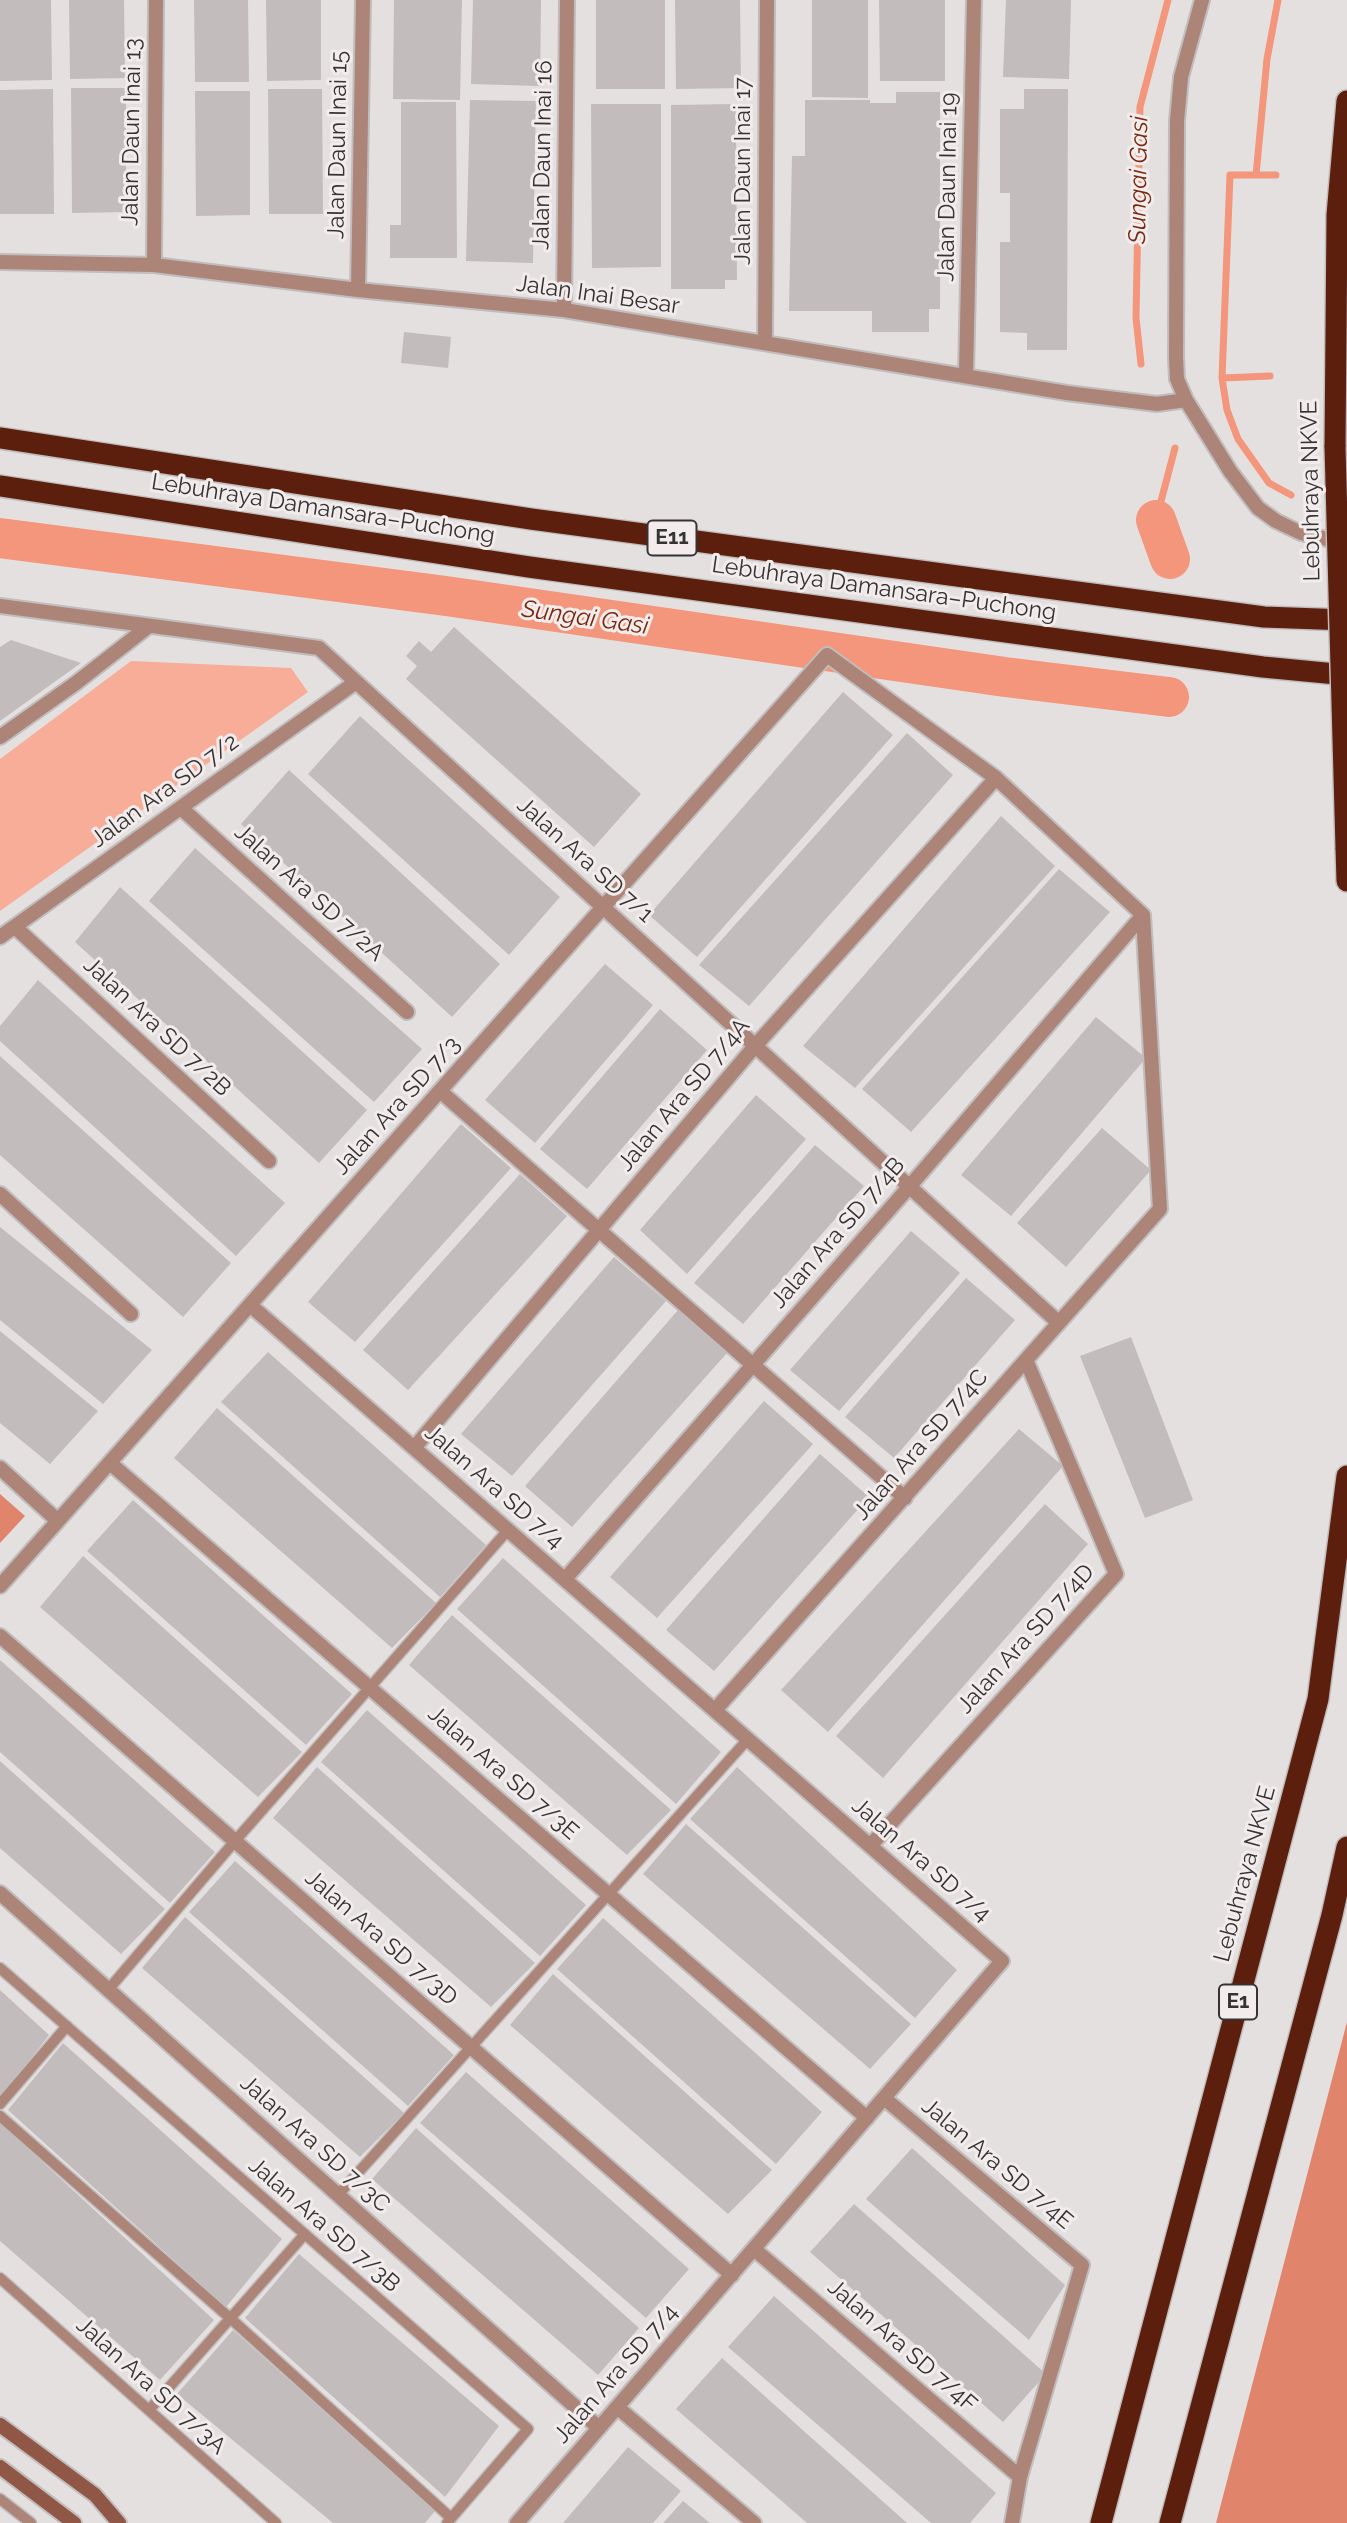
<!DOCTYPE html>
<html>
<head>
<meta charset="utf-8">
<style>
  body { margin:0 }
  canvas { display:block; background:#e4e0df }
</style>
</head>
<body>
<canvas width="1347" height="2523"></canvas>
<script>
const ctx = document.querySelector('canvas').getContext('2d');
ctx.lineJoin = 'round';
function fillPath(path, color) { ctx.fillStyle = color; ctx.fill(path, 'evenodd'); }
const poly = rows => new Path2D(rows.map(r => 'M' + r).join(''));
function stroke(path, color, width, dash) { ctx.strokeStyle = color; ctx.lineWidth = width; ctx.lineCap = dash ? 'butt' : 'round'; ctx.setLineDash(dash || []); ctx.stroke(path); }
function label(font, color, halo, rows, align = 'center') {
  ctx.font = font + ' Raleway,sans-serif'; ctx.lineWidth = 6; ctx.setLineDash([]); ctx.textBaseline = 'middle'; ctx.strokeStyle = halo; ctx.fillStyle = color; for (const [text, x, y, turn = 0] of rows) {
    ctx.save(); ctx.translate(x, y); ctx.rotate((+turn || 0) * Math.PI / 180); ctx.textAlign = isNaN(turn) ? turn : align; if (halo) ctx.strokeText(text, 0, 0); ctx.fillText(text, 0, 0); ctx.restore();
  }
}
fillPath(poly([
  [131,661,291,668,308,692,0,911,0,759]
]), '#f8ad98');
fillPath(poly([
  [0,1494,25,1516,0,1543],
  [1347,2022,1347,2523,1216,2523]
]), '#e0856c');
stroke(poly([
  [1256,175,1267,59,1278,0],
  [1276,175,1230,175,1222,378,1227,410,1238,439,1269,483,1291,495],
  [1141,364,1136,318,1140,107,1168,0],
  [1222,378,1270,376],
  [1156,520,1175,448]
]), '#f3967c', 7);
stroke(poly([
  [1156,520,1170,559],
  [0,538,446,596,1005,677,1169,697]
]), '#f3967c', 40);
fillPath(poly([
  [0,0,51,0,52,80,0,81],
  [69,0,124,0,125,78,70,79],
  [194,0,248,0,249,82,195,82],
  [266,0,321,0,321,80,267,81],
  [394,0,462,0,460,100,393,99],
  [473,0,541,0,540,86,471,84],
  [596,0,665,0,665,89,596,89],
  [675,0,740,0,741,88,676,89],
  [812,0,868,0,868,98,812,97],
  [879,0,945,0,945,81,880,81],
  [1006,0,1071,0,1069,79,1003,77],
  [71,88,126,88,126,212,72,213],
  [53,89,54,214,0,214,0,90],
  [268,89,322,89,323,214,269,214],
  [1024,89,1068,89,1067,350,1027,350,1027,333,1000,332,1000,242,1010,242,1010,193,1000,193,1000,109,1024,109],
  [195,91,250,91,250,215,196,216],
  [896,92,940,92,940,309,929,309,929,332,872,332,872,311,789,311,792,156,805,156,805,100,870,100,870,103,896,103],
  [470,100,536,101,533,263,466,261],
  [401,102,456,102,457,258,390,258,390,225,401,225],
  [591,104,661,104,661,267,592,268],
  [736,104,737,280,725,280,725,289,671,289,671,105],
  [404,332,451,337,448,368,401,363],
  [454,627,641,794,594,847,406,679,417,666,406,656,419,641,431,652],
  [11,640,81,663,0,721,0,647],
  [843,692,893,735,697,957,649,915],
  [360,716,560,897,509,955,308,774],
  [907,733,953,775,749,1006,699,965],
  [289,770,500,964,452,1017,241,824],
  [1001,816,1055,866,855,1088,803,1046],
  [195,848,422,1049,374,1102,149,901],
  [1059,869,1110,912,911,1132,862,1089],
  [120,887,367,1110,319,1163,75,942],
  [605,964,653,1005,535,1143,485,1100],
  [38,980,285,1203,236,1256,0,1041,0,1026],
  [660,1009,707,1050,587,1189,540,1149],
  [1096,1017,1146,1058,1011,1216,961,1175],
  [0,1056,231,1263,183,1317,0,1155],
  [756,1095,806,1139,687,1274,640,1230],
  [461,1124,511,1168,355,1342,308,1302],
  [1102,1128,1151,1170,1066,1267,1017,1223],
  [815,1145,864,1186,743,1324,694,1283],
  [520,1174,567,1216,408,1390,363,1350],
  [0,1227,152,1350,103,1404,0,1320],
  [911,1231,960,1273,839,1411,790,1370],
  [614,1257,666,1301,512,1476,461,1434],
  [966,1278,1015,1320,894,1458,845,1417],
  [678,1310,727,1353,572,1527,525,1486],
  [0,1331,98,1411,50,1464,0,1423],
  [1131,1337,1193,1500,1145,1518,1080,1356],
  [268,1352,486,1545,440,1597,221,1402],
  [764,1401,813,1444,657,1618,610,1577],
  [217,1408,436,1603,392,1648,174,1458],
  [1019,1429,1063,1466,828,1732,781,1690],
  [820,1454,869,1497,714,1671,666,1630],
  [133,1500,352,1694,306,1745,87,1551],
  [1045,1504,1088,1544,883,1778,836,1736],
  [83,1556,302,1752,258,1797,40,1607],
  [503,1558,721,1752,676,1804,457,1609],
  [452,1615,671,1810,627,1855,409,1665],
  [0,1660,215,1852,170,1903,0,1752],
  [367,1710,586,1905,540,1956,321,1762],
  [0,1761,165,1909,121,1954,0,1848],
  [317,1767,535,1963,491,2007,273,1818],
  [737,1767,957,1970,915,2018,690,1819],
  [686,1824,911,2024,870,2069,643,1874],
  [235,1861,454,2055,408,2106,189,1912],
  [185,1917,404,2113,360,2157,142,1968],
  [603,1918,822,2112,776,2164,557,1969],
  [553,1974,772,2170,728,2214,510,2025],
  [0,1990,49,2035,0,2099],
  [63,2043,282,2239,226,2307,8,2110],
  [466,2072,689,2269,646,2318,420,2123],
  [0,2123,214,2320,160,2380,0,2241],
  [416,2128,639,2328,598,2375,372,2179],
  [912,2148,1065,2285,1029,2340,866,2199],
  [854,2204,1046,2374,1003,2422,810,2252],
  [299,2254,499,2426,445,2497,245,2318],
  [774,2296,996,2493,970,2523,931,2523,728,2347],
  [233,2330,435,2511,425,2523,333,2523,177,2394],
  [722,2358,907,2523,807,2523,676,2409],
  [628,2447,681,2491,653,2523,563,2523],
  [683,2501,710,2523,663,2523]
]), '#c2bdbc');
const service = poly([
  [0,1968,528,2429,447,2523],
  [108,1990,235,1841,508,1530],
  [0,2104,67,2026],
  [0,2116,230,2318,451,2518],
  [338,2195,748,1739],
  [0,2278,276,2523],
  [149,2410,305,2234],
  [0,2499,31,2523]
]);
const minor = poly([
  [1202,0,1181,77,1177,121,1176,357,1177,379,1186,400,1230,471,1258,508,1276,521,1301,533,1344,543],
  [0,262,154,265,358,290,564,310,1067,393,1157,404,1186,400],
  [154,265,156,0],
  [358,290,363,0],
  [564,310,567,0],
  [765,343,767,0],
  [966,375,974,0],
  [0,606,319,648,1059,1323],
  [0,737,76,683,149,626],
  [181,808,407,1012],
  [15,927,269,1161],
  [0,937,356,682],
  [440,1091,905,1498],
  [0,1194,131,1314],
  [250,1305,1002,1961,517,2523],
  [414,1448,755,1046,996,778],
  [110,1463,867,2118],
  [0,1468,58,1521],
  [565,1579,909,1187,1143,915],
  [0,1586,827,655,996,778,1143,915,1160,1209,715,1710],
  [0,1636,732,2275],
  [870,1846,1116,1574,1026,1360],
  [0,1893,599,2428],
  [884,2098,1082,2265,1020,2477,1012,2523],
  [754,2249,1020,2477],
  [617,2407,754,2523]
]);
const secondary = poly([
  [0,2425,95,2495,119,2523],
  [0,2467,74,2523]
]);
const motorway = poly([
  [0,438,531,519,1264,617,1347,620],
  [1335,447,1337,215,1347,101],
  [0,486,529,567,1263,667,1347,675],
  [1346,848,1347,881],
  [1101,2523,1318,1699,1347,1476],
  [1170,2523,1332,1915,1347,1847]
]);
stroke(service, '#c1bdbd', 13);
stroke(minor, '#c1bdbd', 18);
stroke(secondary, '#c1bdbd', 18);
stroke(motorway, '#c1bdbd', 24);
stroke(service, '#ac8478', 10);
stroke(minor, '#ac8478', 14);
stroke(secondary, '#905746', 14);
stroke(motorway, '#5c1f0d', 21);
const motorwayBridge = poly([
  [1335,447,1346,848]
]);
stroke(motorwayBridge, '#c1bdbd', 24, []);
stroke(motorwayBridge, '#5c1f0d', 21);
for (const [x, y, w] of [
  [672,538,49],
  [1238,2002,38]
]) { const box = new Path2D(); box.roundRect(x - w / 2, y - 17.5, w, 35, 5); ctx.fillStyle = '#f2edec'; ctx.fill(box); stroke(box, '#353333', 2); }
label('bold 21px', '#353333', null, [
  ["E11",672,538],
  ["E1",1238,2002]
]);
label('23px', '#353333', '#f2edec', [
  ["Jalan Daun Inai 13",132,132,-89],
  ["Jalan Daun Inai 15",338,145,-89],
  ["Jalan Daun Inai 16",543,155,-89],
  ["Jalan Daun Inai 17",743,171,-90],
  ["Jalan Daun Inai 19",948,187,-89],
  ["Jalan Inai Besar",598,295,8],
  ["Lebuhraya NKVE",1311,491,-91],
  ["Lebuhraya Damansara–Puchong",323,509,9],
  ["Lebuhraya Damansara–Puchong",884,589,8],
  ["Jalan Ara SD 7/2",165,791,-36],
  ["Jalan Ara SD 7/1",585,860,42],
  ["Jalan Ara SD 7/2A",309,893,42],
  ["Jalan Ara SD 7/2B",157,1027,43],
  ["Jalan Ara SD 7/4A",684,1095,-50],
  ["Jalan Ara SD 7/3",397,1106,-48],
  ["Jalan Ara SD 7/4B",838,1233,-49],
  ["Jalan Ara SD 7/4C",921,1445,-49],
  ["Jalan Ara SD 7/4",494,1487,41],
  ["Jalan Ara SD 7/4D",1026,1639,-48],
  ["Jalan Ara SD 7/3E",503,1773,41],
  ["Jalan Ara SD 7/4",921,1860,41],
  ["Lebuhraya NKVE",1245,1874,-75],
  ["Jalan Ara SD 7/3D",381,1938,41],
  ["Jalan Ara SD 7/3C",315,2144,42],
  ["Jalan Ara SD 7/4E",997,2164,40],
  ["Jalan Ara SD 7/3B",324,2225,41],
  ["Jalan Ara SD 7/4F",902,2346,41],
  ["Jalan Ara SD 7/4",616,2374,-49],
  ["Jalan Ara SD 7/3A",151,2386,42]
]);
label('italic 24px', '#79280f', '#f2edec', [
  ["Sungai Gasi",1139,180,-89],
  ["Sungai Gasi",585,618,8]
]);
</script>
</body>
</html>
